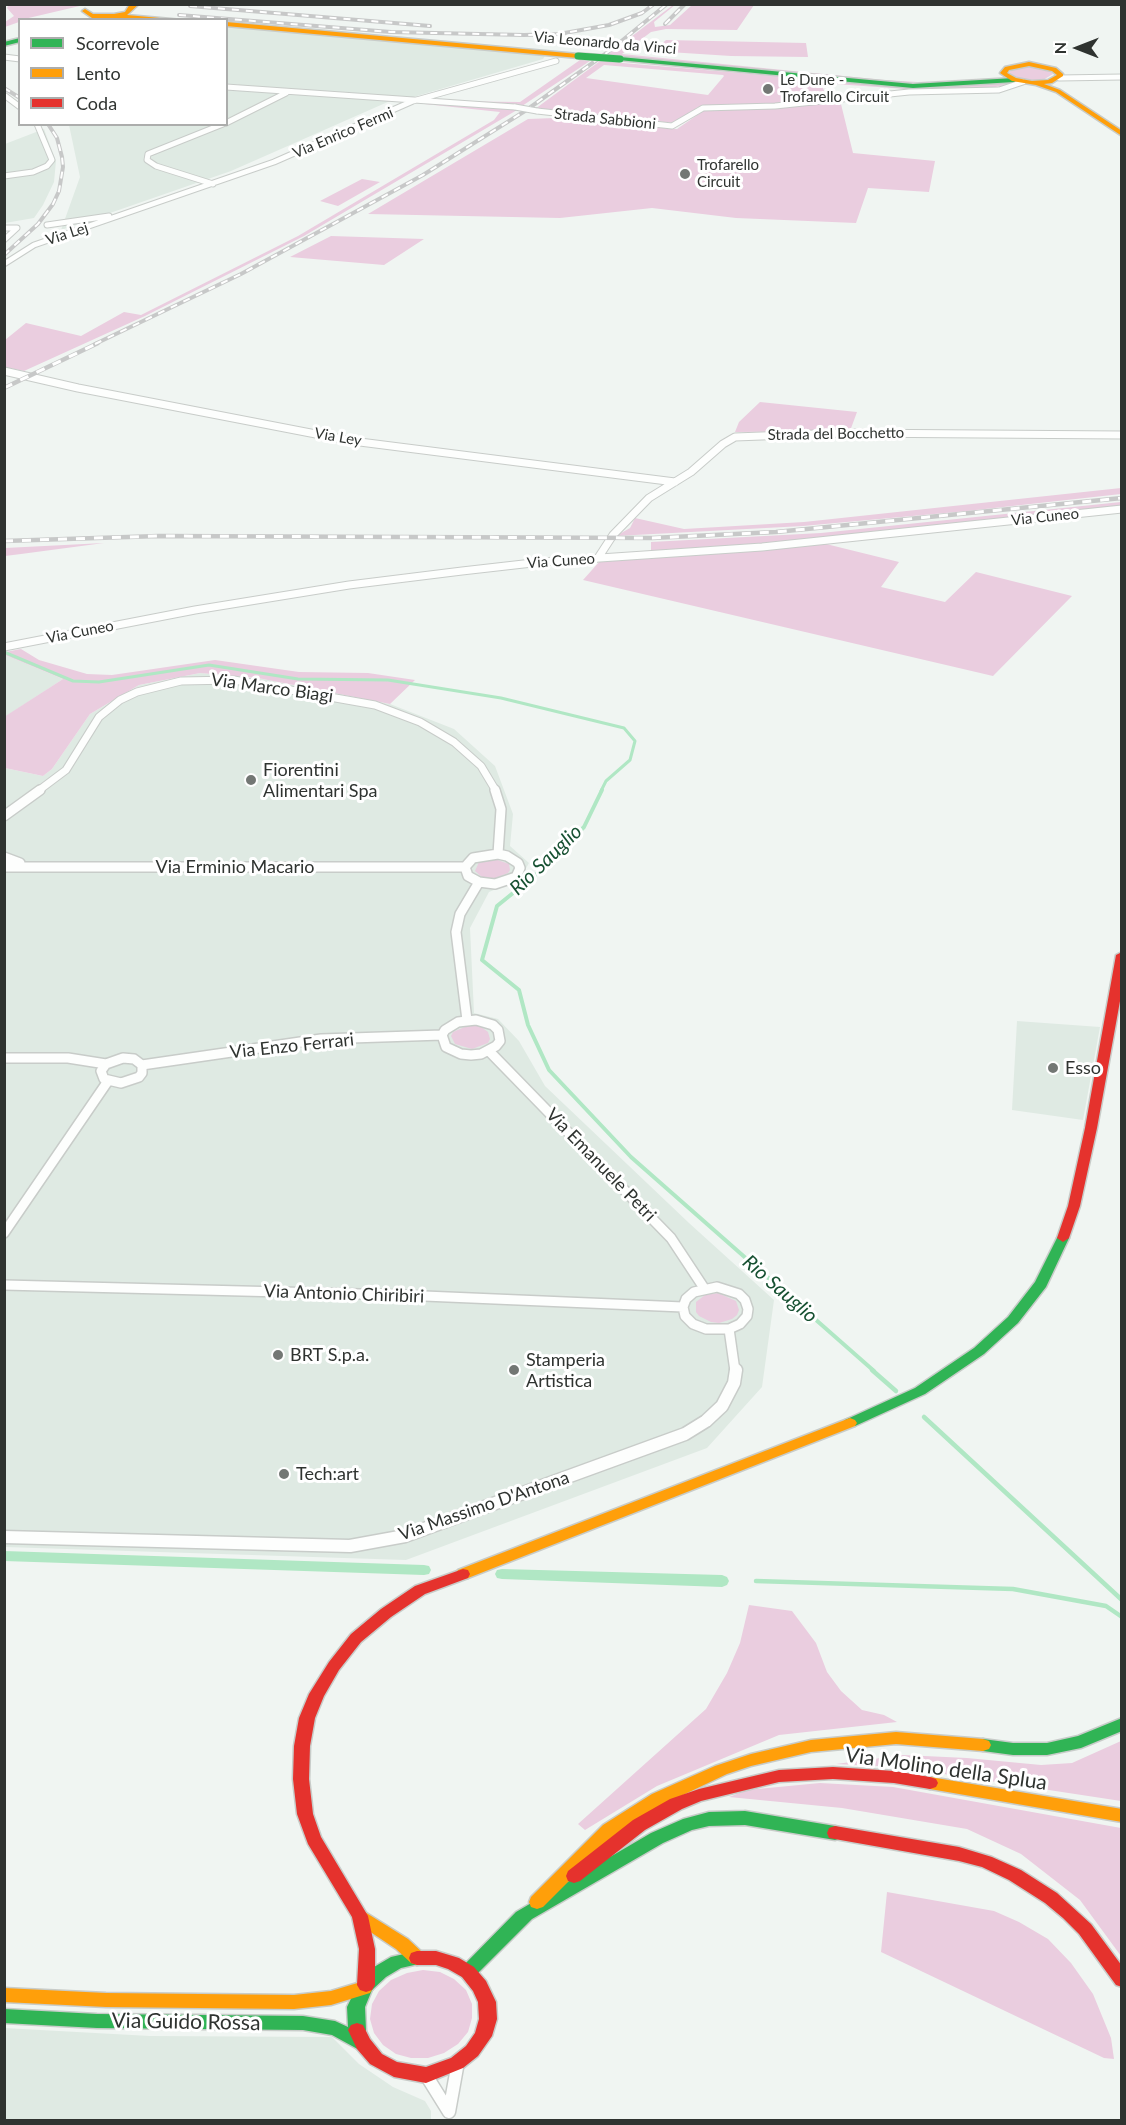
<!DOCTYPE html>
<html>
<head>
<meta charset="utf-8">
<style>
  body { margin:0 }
  #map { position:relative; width:1126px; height:2125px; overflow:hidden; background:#f0f5f2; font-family:Lato,sans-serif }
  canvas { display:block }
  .frame { position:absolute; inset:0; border:6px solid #2f3330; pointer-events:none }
  .legend { position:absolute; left:18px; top:18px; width:210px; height:108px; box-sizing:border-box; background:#fff; border:2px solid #acadac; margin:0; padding:8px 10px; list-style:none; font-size:18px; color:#2f3330 }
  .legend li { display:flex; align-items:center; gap:12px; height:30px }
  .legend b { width:30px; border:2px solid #acadac }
  .north { position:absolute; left:1048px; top:18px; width:60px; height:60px; -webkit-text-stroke:4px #fff; paint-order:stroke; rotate:270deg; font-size:16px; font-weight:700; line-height:24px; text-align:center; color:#2f3330 }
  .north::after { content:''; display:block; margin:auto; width:21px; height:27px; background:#2f3330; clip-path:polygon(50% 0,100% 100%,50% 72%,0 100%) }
</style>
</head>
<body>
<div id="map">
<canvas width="1126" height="2125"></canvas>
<div class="frame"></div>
<ul class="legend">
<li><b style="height:8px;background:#30b455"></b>Scorrevole</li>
<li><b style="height:8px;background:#ff9f0a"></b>Lento</li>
<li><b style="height:8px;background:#e5322d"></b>Coda</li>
</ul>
<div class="north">N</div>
</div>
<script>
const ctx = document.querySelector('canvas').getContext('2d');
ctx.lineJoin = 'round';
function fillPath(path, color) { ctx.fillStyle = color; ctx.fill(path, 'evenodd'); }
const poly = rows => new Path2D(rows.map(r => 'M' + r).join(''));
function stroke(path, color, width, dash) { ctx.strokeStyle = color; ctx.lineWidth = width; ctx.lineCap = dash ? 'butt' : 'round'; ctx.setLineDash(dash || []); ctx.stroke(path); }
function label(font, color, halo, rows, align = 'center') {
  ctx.font = font + ' Lato,sans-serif'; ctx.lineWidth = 6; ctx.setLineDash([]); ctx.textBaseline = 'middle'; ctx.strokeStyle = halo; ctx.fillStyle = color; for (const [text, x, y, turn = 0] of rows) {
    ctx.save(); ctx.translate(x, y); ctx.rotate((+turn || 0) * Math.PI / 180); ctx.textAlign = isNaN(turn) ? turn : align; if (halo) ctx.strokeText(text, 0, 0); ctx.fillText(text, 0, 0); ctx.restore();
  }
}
fillPath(poly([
  [226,25,547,53,543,59,410,98,227,84],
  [227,88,390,101,231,171,61,230,80,177,69,125,226,124],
  [44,129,56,161,54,182,43,205,34,218,5,223,5,144],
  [5,655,63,679,5,717],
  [200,673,258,678,390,704,454,729,495,766,513,814,510,846,529,863,520,879,489,892,470,928,474,1013,498,1019,519,1041,545,1086,689,1223,774,1300,762,1387,707,1448,406,1560,5,1547,5,768,43,776,52,769,90,714,139,685],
  [1017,1021,1100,1027,1083,1120,1012,1110],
  [4,2028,150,2036,332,2037,359,2064,393,2087,425,2101,431,2111,431,2120,5,2120]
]), '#dfeae3');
fillPath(poly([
  [9,4,84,4,84,5,20,20,19,22,5,27,5,22,14,16,7,8],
  [673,5,675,5,654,22,655,27,670,25,692,5,754,5,737,30,666,29,651,32,622,54,884,80,918,82,987,78,905,83,607,55],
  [666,40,806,43,808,57,731,56,653,51],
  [580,60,590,61,522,106,431,101,520,102],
  [600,61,903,87,941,87,996,81,1014,83,987,89,920,90,821,83,827,98,773,104,698,107,674,123,535,109],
  [604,65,723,75,724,76,708,95,586,78],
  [1030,66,1049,70,1053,74,1043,80,1029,81,1015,78,1009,73,1012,69],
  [840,100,853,153,935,161,929,192,868,188,856,223,736,218,652,208,560,218,368,214,528,119,555,118,677,129,706,109],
  [415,103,517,110,304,236,145,316,24,371,5,367,5,340,26,323,81,336,124,312,141,315,298,236,494,120,500,112],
  [362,179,380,182,338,206,320,201],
  [331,236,424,239,384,265,290,257],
  [760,402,857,412,850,431,735,432,739,422],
  [1121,488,1121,494,967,511,803,526,616,536,630,528,635,518,684,529,804,522],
  [1121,502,1121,507,824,538,651,552,651,542,821,533],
  [104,543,21,554,5,556,5,548],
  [822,543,899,562,881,587,945,602,976,572,1072,596,993,676,583,580,600,561],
  [21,649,39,660,87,674,112,675,215,660,299,672,368,673,415,680,390,704,258,678,200,673,139,685,90,714,52,769,43,776,5,768,4,717,63,679,5,655,5,652],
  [495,859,509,864,510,870,508,873,493,879,482,877,475,871,479,862],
  [467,1026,480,1026,488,1032,490,1039,488,1043,472,1049,455,1044,451,1036,453,1032],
  [718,1293,736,1301,739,1310,737,1315,732,1319,719,1323,711,1322,699,1316,696,1312,696,1302,705,1295],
  [749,1605,792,1611,816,1643,827,1672,841,1691,862,1710,884,1715,897,1722,779,1735,657,1786,585,1830,578,1824,706,1709,727,1673,740,1643],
  [1121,1741,1121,1801,898,1767,836,1764,903,1755,967,1758,1041,1765,1072,1763],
  [820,1783,893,1787,1121,1828,1121,1956,1080,1900,1021,1854,967,1829,842,1808,729,1797,747,1790],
  [887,1892,994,1911,1019,1922,1048,1939,1071,1963,1093,1994,1111,2038,1114,2059,1104,2058,881,1952],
  [423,1970,440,1972,454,1979,466,1990,472,2004,472,2018,468,2032,458,2044,444,2053,428,2058,411,2058,396,2054,383,2045,374,2033,370,2019,372,2004,379,1991,391,1980,407,1973]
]), '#eacddf');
stroke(poly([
  [4,652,73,681,99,682,209,665,298,679,388,680,501,698,624,728,635,741,630,760,606,781,601,791]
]), '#b0e7c4', 3);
stroke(poly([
  [602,790,584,827,539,872,497,906,482,960,519,990,528,1025,549,1070,631,1157,874,1371]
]), '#b0e7c4', 4);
stroke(poly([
  [872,1370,896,1391],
  [924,1417,1122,1600],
  [756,1581,1013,1589,1106,1606,1122,1617]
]), '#b0e7c4', 4.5);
fillPath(poly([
  [4,1551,424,1565,429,1566,431,1570,429,1574,424,1575,4,1561,4,1551],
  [502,1569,722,1575,727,1577,729,1581,727,1585,722,1587,502,1579,497,1578,495,1574,497,1570,502,1569]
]), '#b0e7c4');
const streetFar3 = poly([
  [4,57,20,59],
  [1059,78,1122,77],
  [226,87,515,107],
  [4,95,20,107],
  [537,111,672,126,703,108,775,106,909,92,999,90,1023,82],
  [226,123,286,93],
  [4,176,33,172,47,166,52,160,37,124],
  [213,184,156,166,147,160,148,154,223,124],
  [47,225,109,216],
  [4,228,17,228,4,240],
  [4,264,34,245,274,162,413,101,556,61]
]);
const streetFar2 = poly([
  [4,371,78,388,352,441,675,482],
  [598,558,613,535,649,498,691,472,723,444,735,437,842,433,1122,435],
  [4,647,195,610,349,585,462,571,541,562,762,547,1122,509],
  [38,791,66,770,99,717,120,700,137,692,181,681,234,680,375,705,420,722,454,742,481,766,496,791]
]);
const streetFar1 = poly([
  [495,790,501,809,498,854],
  [4,816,40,790],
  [498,854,507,856,518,863,520,868,516,877,495,884,479,882,468,876,465,867,473,858,498,854],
  [4,857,20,863],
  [4,867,465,867],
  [467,1020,456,932,460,914,479,882],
  [476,1020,493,1025,498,1030,500,1041,496,1046,481,1054,471,1055,461,1054,446,1047,442,1035,445,1030,458,1022,476,1020],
  [489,1051,671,1238,704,1288],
  [4,1058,68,1058,106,1064],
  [123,1058,134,1059,142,1065,142,1073,139,1077,121,1083,104,1079,101,1071,106,1064,123,1058],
  [142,1065,321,1039,442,1035],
  [4,1233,108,1081],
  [4,1285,401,1295,683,1307],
  [717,1287,739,1294,745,1300,748,1309,747,1316,740,1324,729,1329,706,1329,693,1324,685,1316,683,1307,686,1299,694,1292,717,1287],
  [729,1329,735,1371]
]);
const street = poly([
  [4,1537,350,1546,405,1536,685,1434,706,1421,722,1406,734,1383,736,1370],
  [426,2075,449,2112,458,2062]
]);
const fast = poly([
  [20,38,20,42,4,46,4,42,20,38],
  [620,57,913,84,1014,78,1017,80,1014,82,913,88,618,60,618,58,620,57],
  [1063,1234,1069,1238,1046,1287,1018,1323,984,1354,925,1394,855,1426,845,1426,843,1423,845,1420,915,1388,974,1348,1008,1317,1035,1282,1057,1238,1063,1234],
  [1122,1718,1122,1731,1081,1748,1047,1755,1013,1755,983,1751,977,1749,975,1745,977,1741,983,1739,1013,1743,1047,1743,1078,1736,1122,1718],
  [745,1811,835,1826,841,1828,843,1833,841,1838,835,1840,745,1825,709,1826,692,1830,663,1843,532,1919,474,1977,468,1979,462,1977,460,1972,462,1967,516,1912,651,1833,683,1819,709,1812,745,1811],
  [417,1951,423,1953,425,1958,423,1963,401,1968,386,1977,372,1990,365,2007,366,2030,363,2035,369,2039,372,2044,369,2049,363,2052,332,2035,303,2030,97,2028,4,2023,4,2009,97,2014,303,2016,335,2021,348,2027,347,2007,360,1980,374,1967,391,1957,417,1951]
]);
const slow = poly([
  [130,4,139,4,127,15,182,20,92,18,82,11,85,9,93,14,114,14,125,12,130,4],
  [226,22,578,54,581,56,578,58,226,26,226,22],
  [1029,62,1056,68,1063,74,1063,76,1052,83,1044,84,1060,90,1122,131,1122,136,1056,92,1036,85,1012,81,1000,73,1005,67,1029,62],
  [1029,66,1052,71,1057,75,1048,80,1032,81,1016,78,1007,73,1009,70,1029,66],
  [850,1418,855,1420,857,1423,855,1426,468,1578,463,1579,458,1578,456,1574,458,1570,850,1418],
  [896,1732,983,1739,989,1741,991,1745,989,1749,983,1751,896,1744,811,1752,751,1766,727,1774,664,1804,615,1835,543,1907,537,1909,531,1907,529,1902,531,1897,603,1825,652,1794,715,1766,751,1754,811,1740,896,1732],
  [930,1777,1122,1809,1122,1822,930,1789,924,1787,922,1783,924,1779,930,1777],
  [360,1909,408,1939,423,1953,425,1958,423,1963,417,1965,411,1963,396,1949,354,1921,352,1916,354,1911,360,1909],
  [364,1981,370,1983,373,1988,370,1993,331,2005,294,2009,106,2007,4,2002,4,1988,106,1993,294,1995,331,1991,364,1981]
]);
const jam = poly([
  [1122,952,1122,990,1097,1128,1080,1206,1069,1238,1063,1242,1057,1238,1068,1206,1085,1128,1116,955,1122,952],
  [463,1569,468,1570,470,1574,468,1578,425,1594,391,1617,361,1642,339,1670,324,1696,315,1718,310,1746,309,1779,313,1814,321,1837,368,1916,375,1949,375,1985,372,1990,366,1992,360,1990,357,1985,359,1949,352,1917,308,1844,297,1814,293,1779,294,1746,299,1718,309,1694,329,1662,351,1634,381,1609,415,1586,463,1569],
  [833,1767,894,1771,930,1777,936,1779,938,1783,936,1787,930,1789,894,1783,833,1779,779,1782,701,1801,682,1809,645,1830,580,1881,574,1883,568,1881,566,1876,568,1871,633,1820,670,1799,699,1789,779,1770,833,1767],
  [835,1826,959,1847,992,1857,1021,1870,1057,1893,1091,1924,1122,1966,1122,1987,1116,1985,1079,1934,1063,1918,1045,1903,1009,1880,982,1867,959,1861,829,1838,827,1833,829,1828,835,1826],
  [417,1951,436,1951,459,1958,474,1967,486,1981,496,2002,497,2019,492,2036,478,2056,463,2068,426,2083,394,2077,370,2064,357,2049,348,2030,351,2025,357,2023,363,2025,370,2039,382,2054,397,2062,426,2067,451,2058,466,2046,475,2033,479,2019,478,2002,473,1991,462,1977,448,1969,436,1965,417,1965,411,1963,409,1958,411,1953,417,1951]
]);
stroke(streetFar3, '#c8ccc9', 7);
stroke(streetFar2, '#c8ccc9', 9);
stroke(streetFar1, '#c8ccc9', 12);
stroke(street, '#c8ccc9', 15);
stroke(fast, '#c8ccc9', 3);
stroke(slow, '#c8ccc9', 3);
stroke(jam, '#c8ccc9', 3);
stroke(streetFar3, '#fdfefd', 5);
stroke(streetFar2, '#fdfefd', 7);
stroke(streetFar1, '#fdfefd', 9);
stroke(street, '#fdfefd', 12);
fillPath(fast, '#30b455');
fillPath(slow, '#ff9f0a');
fillPath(jam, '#e5322d');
const railFar1 = poly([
  [190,6,430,26],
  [179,15,391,32,524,35,559,34,609,25,642,13,654,4],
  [665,24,685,4],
  [4,88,20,98],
  [4,255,38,224,53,204,59,191,63,167,62,157,57,138,48,124],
  [95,344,241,274,423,175,525,111,608,52,667,4]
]);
const rail = poly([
  [4,388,98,343],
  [4,541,159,536,652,538,776,532,1122,498]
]);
stroke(railFar1, '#c7c8c8', 4);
stroke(rail, '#c7c8c8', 4.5);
stroke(railFar1, '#fff', 2, [7]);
stroke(rail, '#fff', 3, [9]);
const streetBridge = poly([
  [515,107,537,111]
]);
const fastBridge = poly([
  [578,56,620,59]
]);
stroke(streetBridge, '#c8ccc9', 7, []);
stroke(fastBridge, '#c8ccc9', 8, []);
stroke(streetBridge, '#fdfefd', 5);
stroke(fastBridge, '#30b455', 7);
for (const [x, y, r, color] of [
  [768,89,6,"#737774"],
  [685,174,6,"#737774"],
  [251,780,6,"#737774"],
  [1053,1068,6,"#737774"],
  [278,1355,6,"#737774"],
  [514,1370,6,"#737774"],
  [284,1474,6,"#737774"]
]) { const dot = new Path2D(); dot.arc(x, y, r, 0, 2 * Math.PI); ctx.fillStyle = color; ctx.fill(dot); stroke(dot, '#fff', 2); }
label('15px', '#2f3330', '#fff', [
  ["Via Leonardo da Vinci",605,43,5],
  ["Strada Sabbioni",605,119,6],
  ["Via Enrico Fermi",343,133,-23],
  ["Via Lej",67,234,-18],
  ["Strada del Bocchetto",836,434,-1],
  ["Via Ley",338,437,10],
  ["Via Cuneo",1045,517,-6],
  ["Via Cuneo",561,561,-4],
  ["Via Cuneo",80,632,-11]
]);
label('15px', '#2f3330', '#fff', [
  ["Le Dune -",780,80],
  ["Trofarello Circuit",780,97],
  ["Trofarello",697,165],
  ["Circuit",697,182]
], 'left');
label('18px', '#2f3330', '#fff', [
  ["Via Marco Biagi",272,688,8],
  ["Via Erminio Macario",235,867],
  ["Via Enzo Ferrari",292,1046,-6],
  ["Via Emanuele Petri",601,1165,46],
  ["Via Antonio Chiribiri",344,1294,2],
  ["Via Massimo D'Antona",484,1506,-19]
]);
label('18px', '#2f3330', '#fff', [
  ["Fiorentini",263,770],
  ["Alimentari Spa",263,791],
  ["Esso",1065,1068],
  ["BRT S.p.a.",290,1355],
  ["Stamperia",526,1360],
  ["Artistica",526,1381],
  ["Tech:art",296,1474]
], 'left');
label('italic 20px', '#175132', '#fff', [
  ["Rio Sauglio",546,860,-44],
  ["Rio Sauglio",780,1289,41]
]);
label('21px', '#2f3330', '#fff', [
  ["Via Molino della Splua",946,1769,8],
  ["Via Guido Rossa",186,2022,1]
]);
</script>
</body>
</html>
